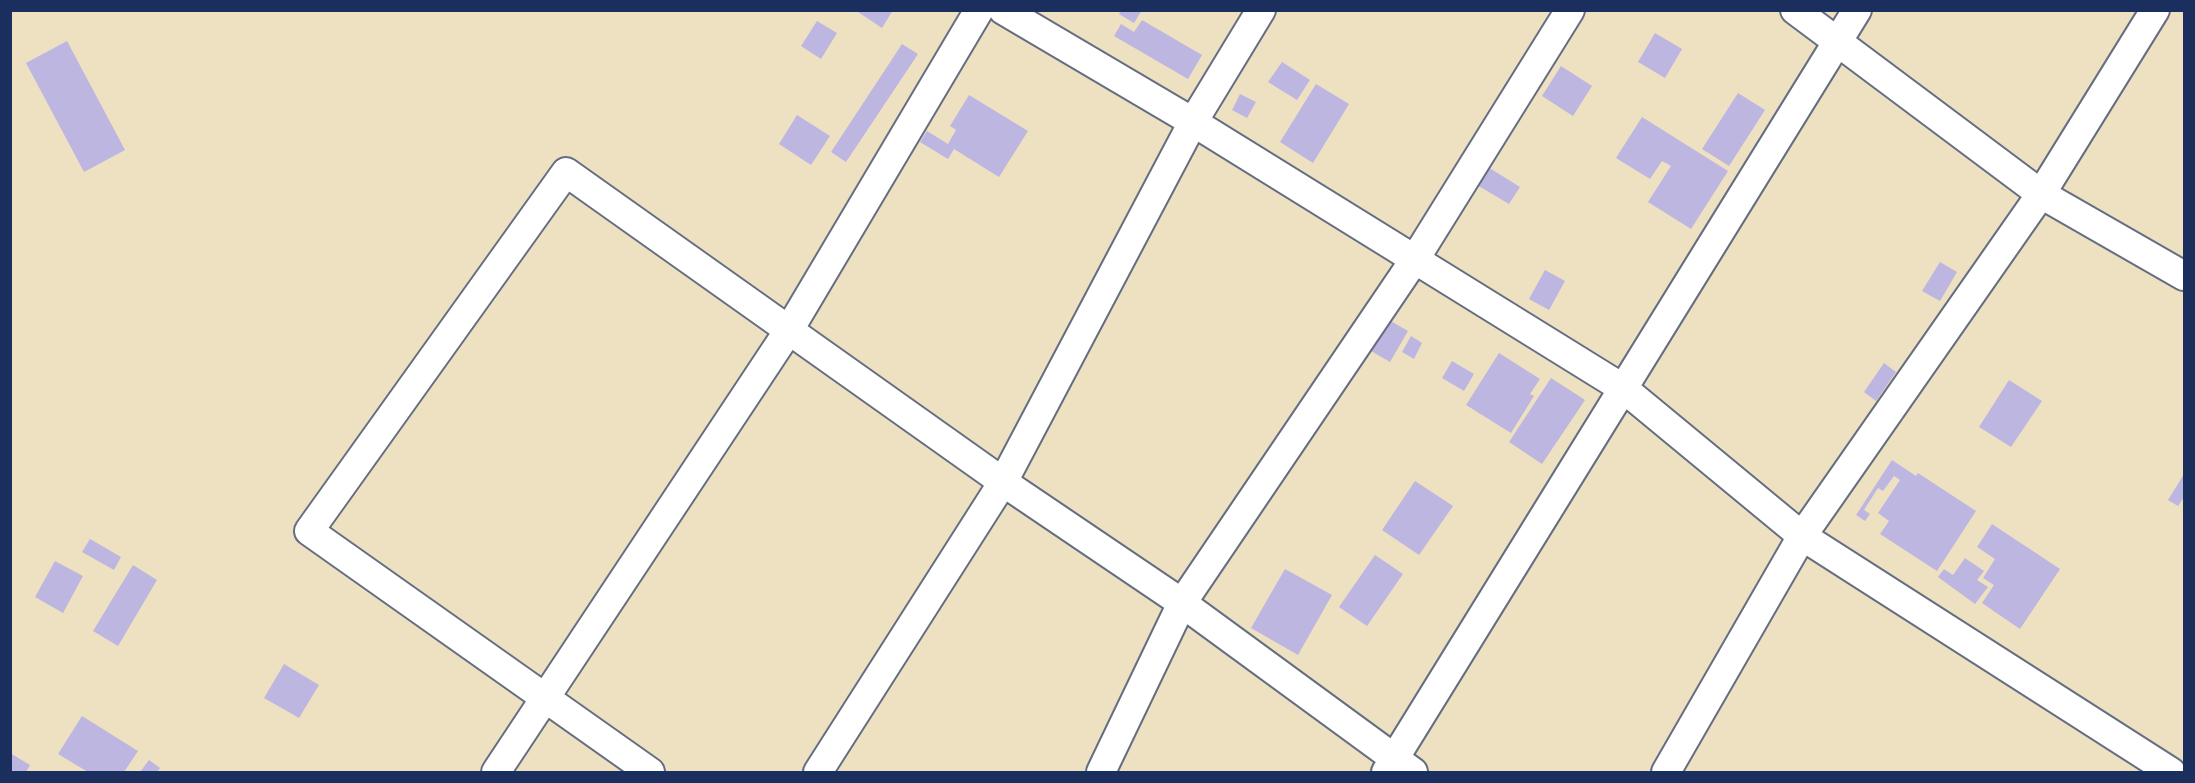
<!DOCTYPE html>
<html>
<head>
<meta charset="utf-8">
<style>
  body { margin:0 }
  #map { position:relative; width:2195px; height:783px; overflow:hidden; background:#ede1c1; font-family:"Gochi Hand",sans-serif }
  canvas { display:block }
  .frame { position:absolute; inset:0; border:12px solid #1b2f5e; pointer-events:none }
</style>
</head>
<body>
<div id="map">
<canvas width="2195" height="783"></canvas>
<div class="frame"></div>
</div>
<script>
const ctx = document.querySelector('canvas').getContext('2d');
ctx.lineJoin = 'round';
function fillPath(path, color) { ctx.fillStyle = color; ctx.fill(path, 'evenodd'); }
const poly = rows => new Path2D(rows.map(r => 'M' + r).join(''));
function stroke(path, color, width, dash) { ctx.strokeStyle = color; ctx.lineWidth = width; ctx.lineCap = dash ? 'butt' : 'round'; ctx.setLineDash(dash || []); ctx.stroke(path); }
fillPath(poly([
  [855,10,893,10,882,28],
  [1121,10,1142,10,1134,23,1119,14],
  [1142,20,1202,55,1188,79,1114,36,1121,24,1134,32],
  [817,21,837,33,821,59,801,46],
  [1655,33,1682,49,1665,78,1638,62],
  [67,41,125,150,84,172,26,63],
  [902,44,918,54,846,162,831,152],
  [1282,62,1310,80,1297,100,1268,82],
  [1561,66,1592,86,1573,116,1542,96],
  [1316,84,1349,104,1313,163,1280,142],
  [1738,93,1765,110,1729,166,1702,149],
  [1240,94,1256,102,1247,118,1232,110],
  [969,95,1028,131,999,177,954,149,948,159,920,142,927,131,948,144,956,130,950,126],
  [797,115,830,136,811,165,779,144],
  [1642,117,1728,171,1691,229,1648,202,1671,166,1662,161,1650,179,1616,158],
  [1488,167,1520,187,1509,204,1477,185],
  [1940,262,1957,272,1940,301,1922,291],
  [1545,270,1565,281,1549,310,1529,299],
  [1389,320,1408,331,1390,362,1371,351],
  [1411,336,1422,343,1414,359,1402,352],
  [1499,353,1540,379,1530,394,1534,396,1511,433,1466,405],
  [1452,361,1474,374,1464,391,1442,378],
  [1884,363,1896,372,1876,401,1864,392],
  [1551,378,1585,400,1542,464,1509,442],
  [2009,380,2042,401,2011,447,1979,427],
  [1892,460,1916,476,1918,473,1976,511,1937,571,1880,534,1889,521,1878,513,1900,480,1894,476,1883,491,1878,488,1864,510,1870,514,1865,521,1856,515],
  [2184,474,2184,497,2178,506,2168,500],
  [1415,481,1453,506,1419,555,1382,530],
  [1992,524,2060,569,2020,629,1982,603,1994,585,1983,578,1995,559,1977,547],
  [90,539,121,557,114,570,82,552],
  [1375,555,1403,574,1367,626,1339,607],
  [1965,558,1984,571,1977,580,1988,587,1975,604,1938,577,1944,569,1953,575],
  [55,561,83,576,63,613,35,597],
  [133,565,157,580,118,646,93,631],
  [1285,569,1332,595,1298,655,1251,628],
  [284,664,319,685,299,718,264,698],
  [82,716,138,751,124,772,88,772,58,754],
  [10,753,30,765,26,772,10,772],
  [149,760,160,768,157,772,140,772]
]), '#bdb6e1');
const street = poly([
  [1003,10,1193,122,1624,389,1802,536,2171,772],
  [1795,10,2041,194,2184,276],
  [496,772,789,330,979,10],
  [650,772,309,531,566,172,1003,482,1182,603,1413,772],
  [818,772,1003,482,1193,122,1261,10],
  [1101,772,1182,603,1415,259,1570,10],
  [1386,772,1857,10],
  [1666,772,1802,536,2041,194,2155,10]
]);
stroke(street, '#646d81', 32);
stroke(street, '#fff', 28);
</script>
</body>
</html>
